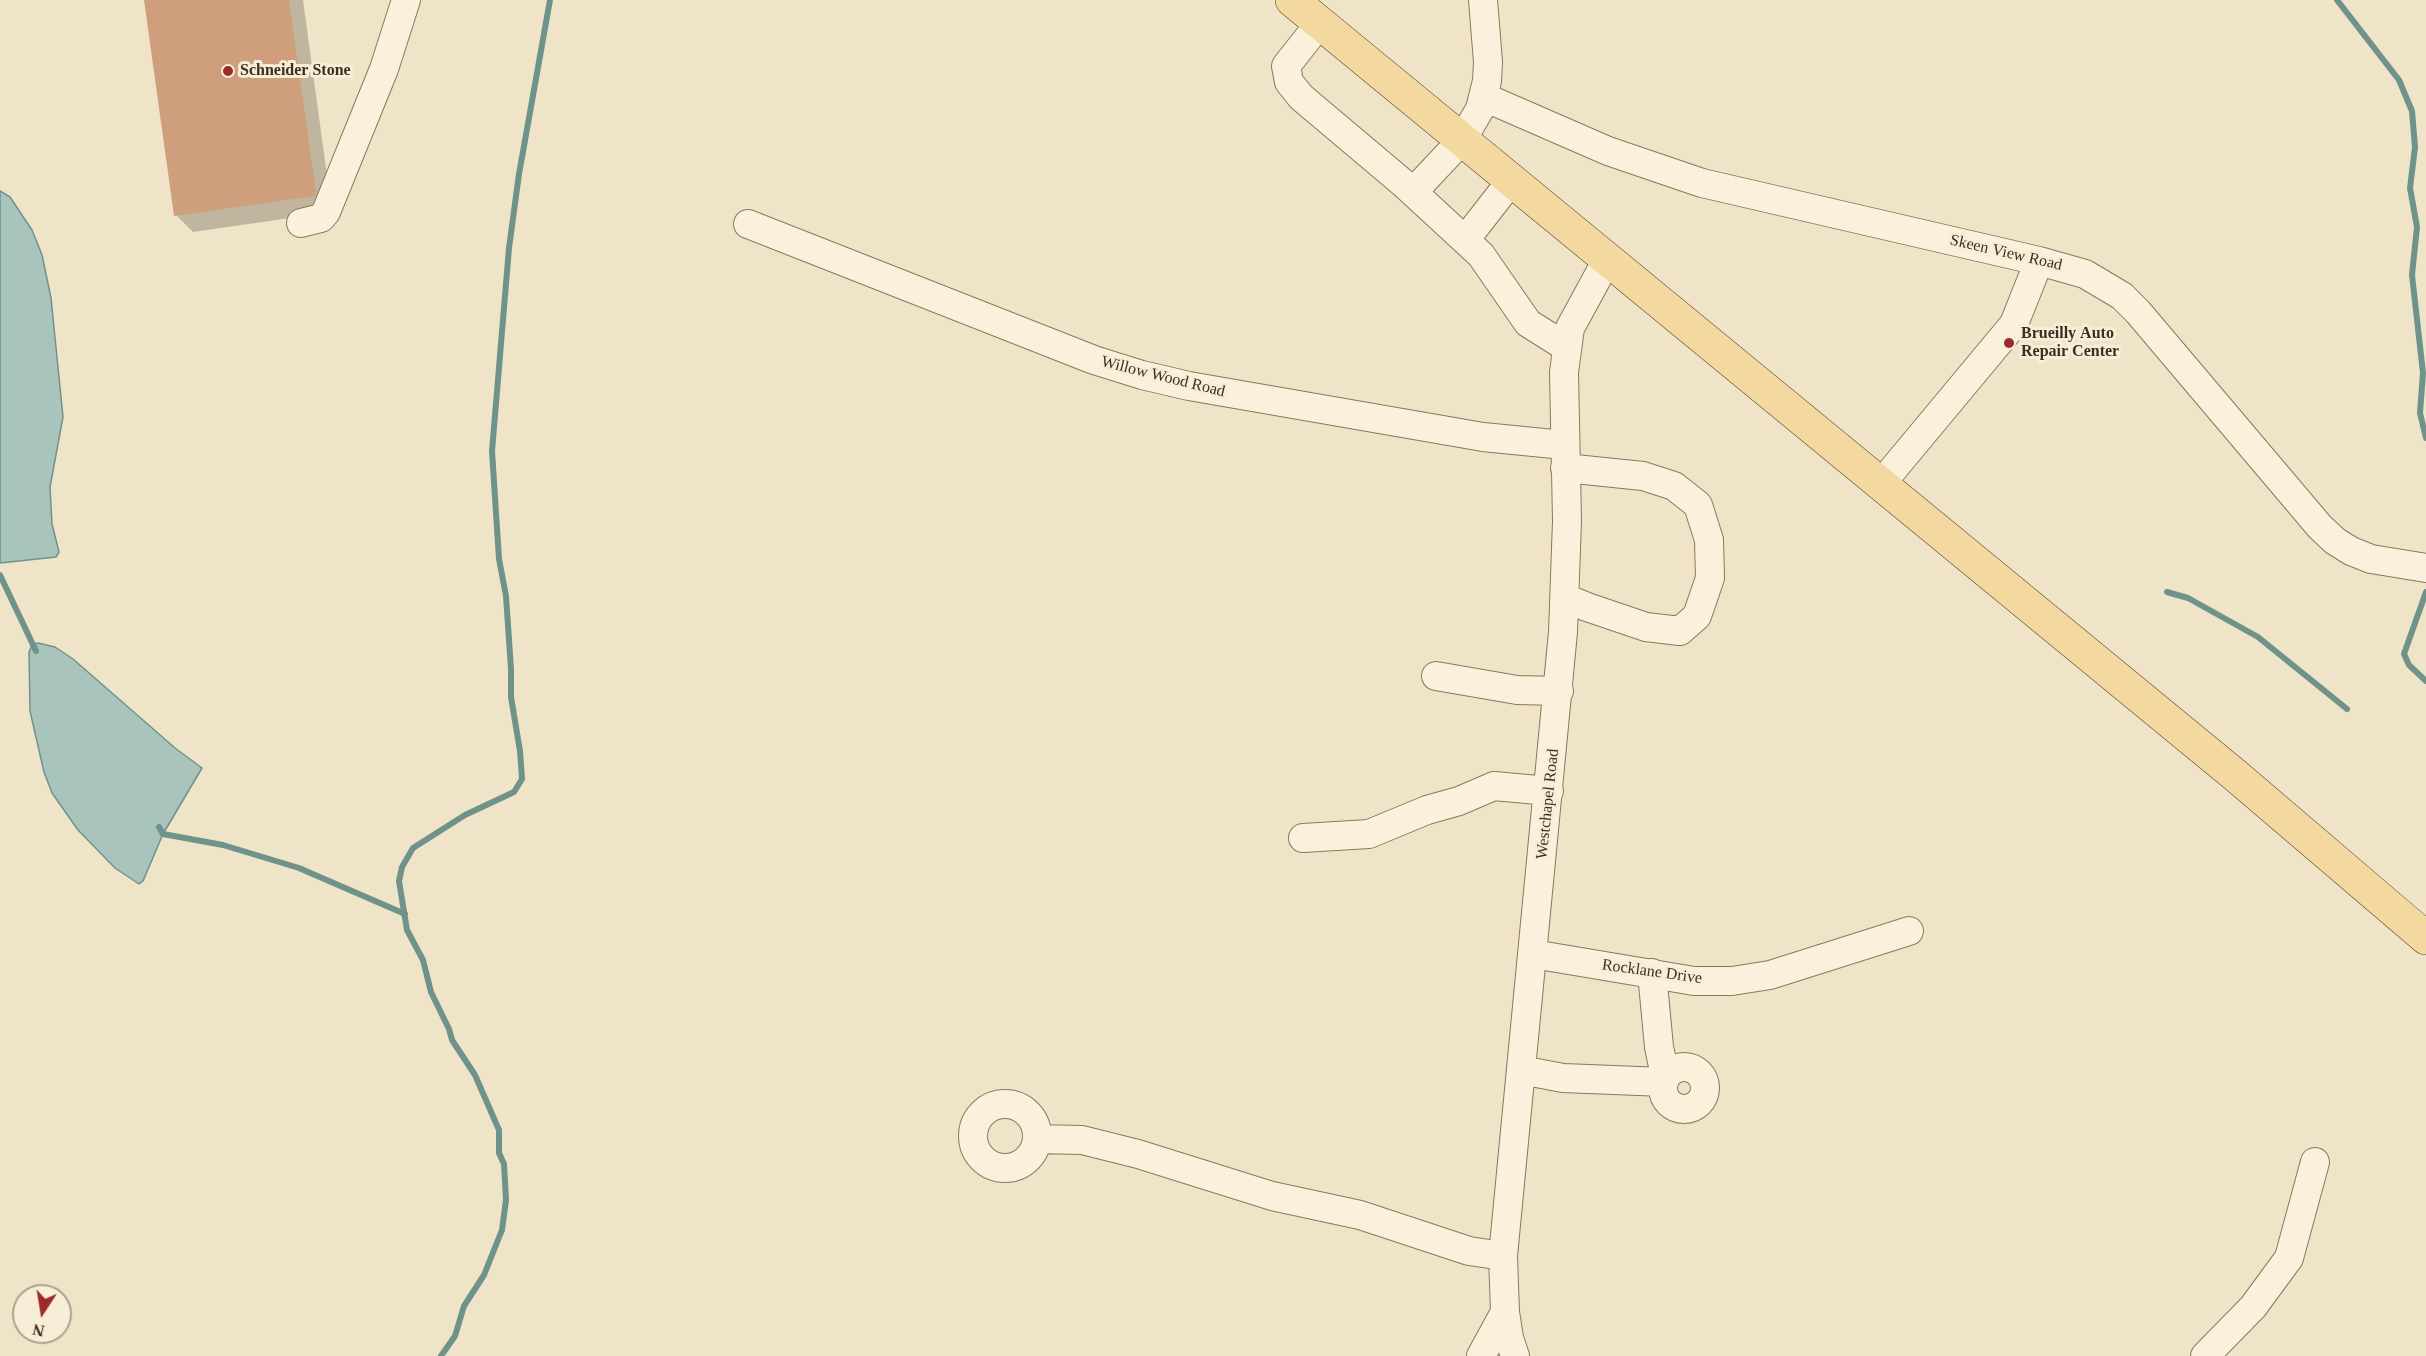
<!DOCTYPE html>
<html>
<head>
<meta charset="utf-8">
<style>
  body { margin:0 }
  #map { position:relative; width:2426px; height:1356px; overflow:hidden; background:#f0e4c8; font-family:"Times New Roman",serif }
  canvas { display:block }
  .north { position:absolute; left:12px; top:1284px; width:60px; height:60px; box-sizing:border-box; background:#f7eed8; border:2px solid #ada18e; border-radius:50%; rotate:192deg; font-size:16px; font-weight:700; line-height:24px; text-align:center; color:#3d2e20 }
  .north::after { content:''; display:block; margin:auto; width:21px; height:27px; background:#9e2a2b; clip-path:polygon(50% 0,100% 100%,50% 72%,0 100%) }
</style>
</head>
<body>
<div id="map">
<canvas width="2426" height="1356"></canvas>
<div class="north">N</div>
</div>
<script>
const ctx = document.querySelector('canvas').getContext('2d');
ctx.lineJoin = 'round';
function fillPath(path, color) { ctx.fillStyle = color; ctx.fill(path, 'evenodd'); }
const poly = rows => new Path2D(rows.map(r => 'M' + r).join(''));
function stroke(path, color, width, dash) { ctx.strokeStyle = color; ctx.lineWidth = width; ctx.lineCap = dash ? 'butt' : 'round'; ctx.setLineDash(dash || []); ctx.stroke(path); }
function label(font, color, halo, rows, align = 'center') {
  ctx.font = font + ' "Times New Roman",serif'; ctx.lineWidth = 6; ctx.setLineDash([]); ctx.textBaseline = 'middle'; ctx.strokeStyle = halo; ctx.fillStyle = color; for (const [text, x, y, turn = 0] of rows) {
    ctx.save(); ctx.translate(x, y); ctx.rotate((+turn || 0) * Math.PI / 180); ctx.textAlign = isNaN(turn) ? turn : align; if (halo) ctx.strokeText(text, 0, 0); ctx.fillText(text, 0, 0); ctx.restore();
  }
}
const water = poly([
  [0,191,10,197,32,230,42,255,51,298,63,417,50,487,52,524,59,552,56,557,0,563,0,191],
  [38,643,55,647,73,659,175,748,202,768,163,834,143,881,139,884,115,868,78,830,52,793,44,772,30,711,29,652,32,645,38,643]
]);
fillPath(water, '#a9c4bc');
stroke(water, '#6f938a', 1.5);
fillPath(poly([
  [145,0,303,0,332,212,193,232,176,215]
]), '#0003');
stroke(poly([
  [2337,0,2399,80,2412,111,2415,147,2410,188,2417,227,2412,275,2423,373,2420,413,2426,438],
  [0,575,36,651],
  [2167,592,2188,598,2258,637,2347,709],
  [2426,592,2404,654,2409,665,2426,681],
  [159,827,163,834,223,845,299,868,405,914],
  [441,1356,455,1336,464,1306,484,1275,502,1230,506,1200,504,1164,499,1153,499,1130,475,1075,452,1040,449,1029,431,992,423,960,407,930,399,881,402,867,413,848,465,815,514,792,522,779,520,751,511,697,511,669,506,596,499,559,492,451,509,248,519,174,550,0]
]), '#6f938a', 6);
fillPath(poly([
  [144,0,289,0,316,192,315,196,174,216]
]), '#cf9f7d');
const minor = poly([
  [1320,23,1286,66,1289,82,1301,97,1403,183,1481,255,1528,323,1566,347],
  [1484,97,1608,151,1702,183,2039,261,2085,274,2122,296,2138,312,2320,527,2335,541,2351,551,2371,559,2426,568],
  [1413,192,1462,140,1480,109,1487,81,1488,62,1483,0],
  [301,223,321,218,326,212,384,69,406,0],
  [748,224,1094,360,1142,375,1189,386,1483,437,1564,445],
  [1465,240,1511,181],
  [1565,468,1643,476,1674,486,1698,505,1709,540,1710,578,1697,616,1680,631,1646,627,1587,607,1565,598],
  [1880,485,2014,324,2039,261],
  [1436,676,1517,690,1559,691],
  [1303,838,1369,834,1427,810,1459,801,1494,786,1549,791],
  [1533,954,1694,981,1732,981,1770,975,1909,931],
  [1652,973,1659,1047,1663,1066,1671,1071],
  '1663 1088a21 21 0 1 1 42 0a21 21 0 1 1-42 0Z',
  [1521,1070,1563,1078,1664,1082],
  '973 1136a32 32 0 1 1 64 0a32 32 0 1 1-64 0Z',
  [1037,1139,1082,1140,1138,1154,1272,1196,1360,1215,1469,1251,1503,1256],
  [1481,1356,1505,1312],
  [1515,1356,1509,1338,1505,1312,1503,1256,1563,632,1567,521,1564,372,1570,328,1607,260],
  [2205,1356,2253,1307,2289,1258,2315,1162]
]);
const major = poly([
  [1292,0,2235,775,2426,938]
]);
stroke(minor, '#8d765c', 30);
stroke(major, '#5b4430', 34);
stroke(minor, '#faf1dc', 28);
stroke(major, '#f3d9a0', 33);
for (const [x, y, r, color] of [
  [228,71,6,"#9e2a2b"],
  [2009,343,6,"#9e2a2b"]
]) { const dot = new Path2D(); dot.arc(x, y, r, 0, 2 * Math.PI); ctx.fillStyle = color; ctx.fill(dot); stroke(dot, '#f7eed8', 2); }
label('bold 16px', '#3d2e20', '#f7eed8', [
  ["Schneider Stone",240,71],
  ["Brueilly Auto",2021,334],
  ["Repair Center",2021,352]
], 'left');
label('16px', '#3d2e20', '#f7eed8', [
  ["Skeen View Road",2006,253,13],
  ["Willow Wood Road",1163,377,14],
  ["Westchapel Road",1548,804,-84],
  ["Rocklane Drive",1652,972,8]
]);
</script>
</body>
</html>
